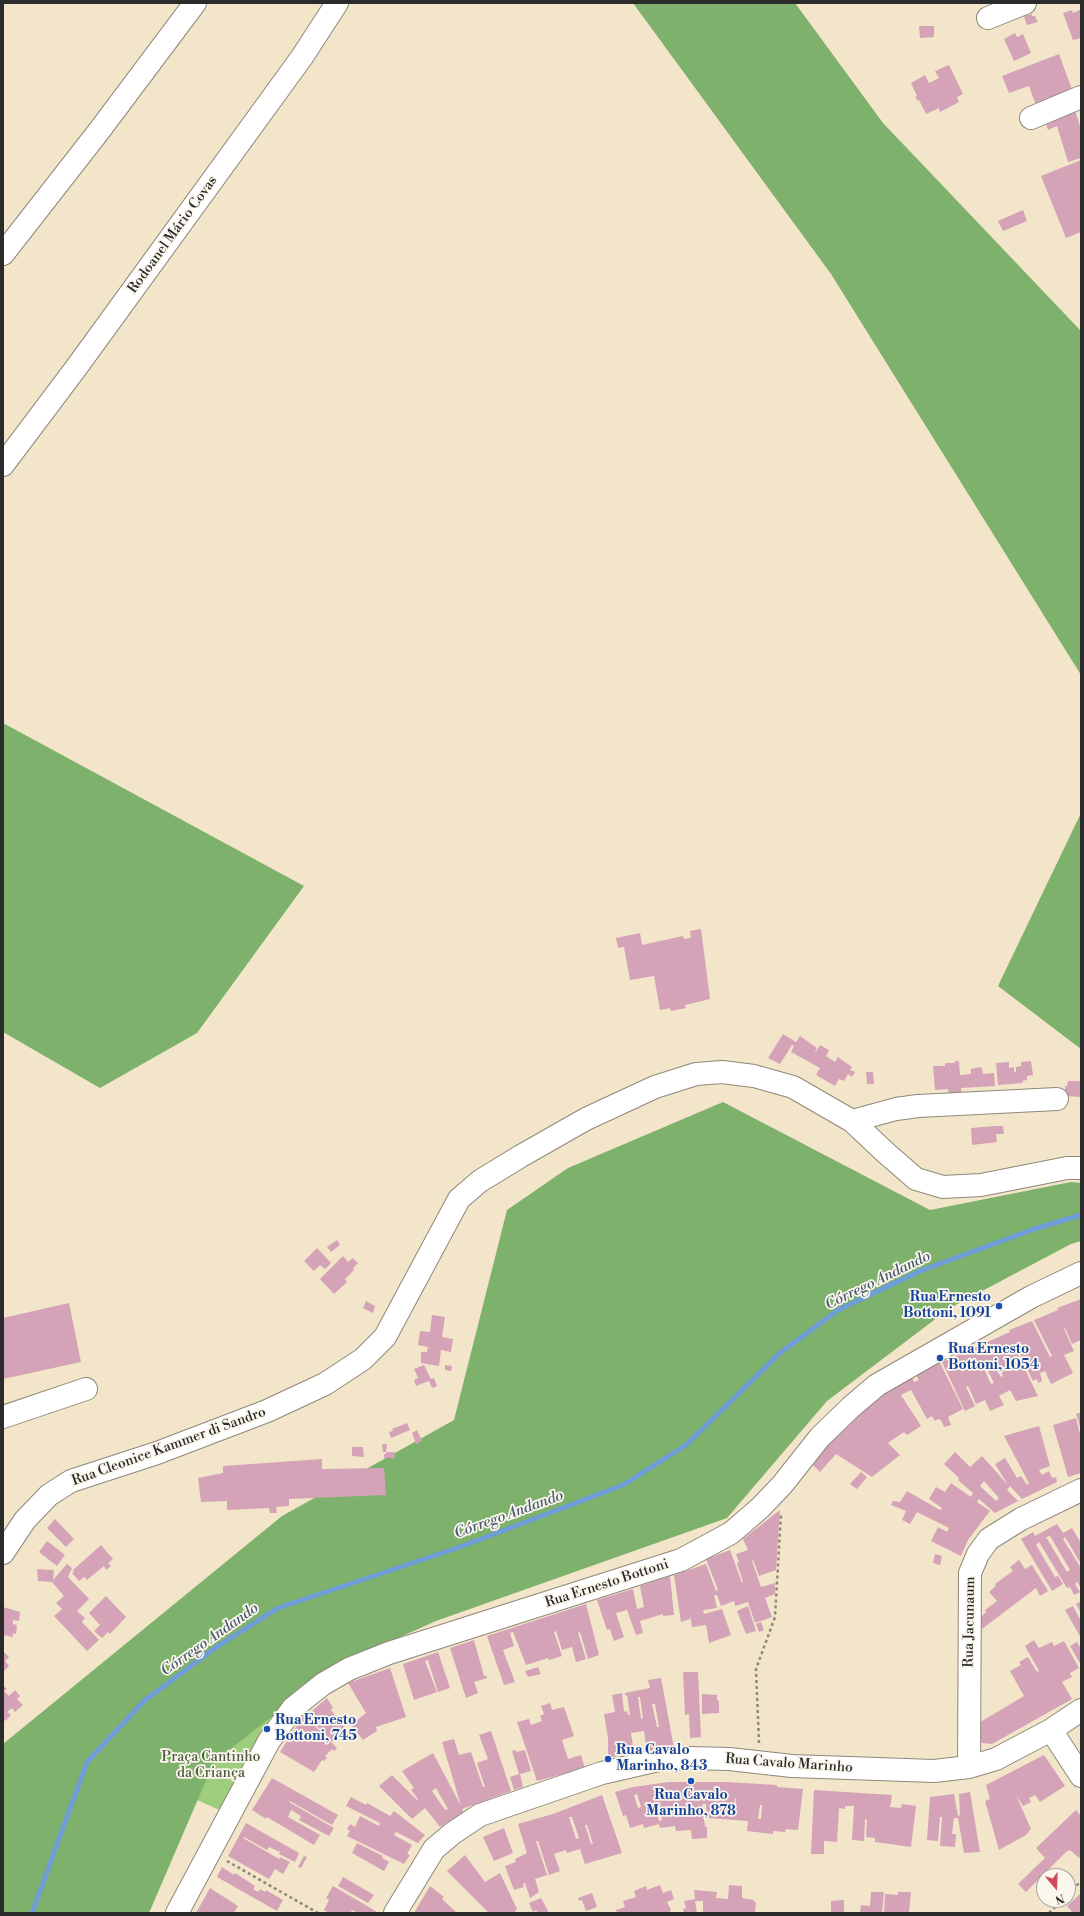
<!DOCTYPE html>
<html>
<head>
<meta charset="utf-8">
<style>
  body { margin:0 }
  #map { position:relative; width:1084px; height:1916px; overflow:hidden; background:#f2e5ca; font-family:"Libre Bodoni",serif }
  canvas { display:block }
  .frame { position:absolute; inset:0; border:4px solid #2b2b2b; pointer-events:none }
  .north { position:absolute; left:1036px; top:1868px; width:40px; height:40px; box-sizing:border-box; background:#fbf7ec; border:1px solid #a8a59f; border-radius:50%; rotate:161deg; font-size:11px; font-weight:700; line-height:16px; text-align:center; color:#2b2b2b }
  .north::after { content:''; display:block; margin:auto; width:14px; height:18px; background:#d1495b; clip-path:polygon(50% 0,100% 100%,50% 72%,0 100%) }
</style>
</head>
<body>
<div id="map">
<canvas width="1084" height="1916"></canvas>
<div class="frame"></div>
<div class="north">N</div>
</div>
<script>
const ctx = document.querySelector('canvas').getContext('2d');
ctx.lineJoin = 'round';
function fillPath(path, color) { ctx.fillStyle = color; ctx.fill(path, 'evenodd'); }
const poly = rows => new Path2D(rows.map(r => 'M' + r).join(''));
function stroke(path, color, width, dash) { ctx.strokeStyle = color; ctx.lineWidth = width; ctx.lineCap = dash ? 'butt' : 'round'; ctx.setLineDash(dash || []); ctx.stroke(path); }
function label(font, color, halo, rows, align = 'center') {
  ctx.font = font + ' "Libre Bodoni",serif'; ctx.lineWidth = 3.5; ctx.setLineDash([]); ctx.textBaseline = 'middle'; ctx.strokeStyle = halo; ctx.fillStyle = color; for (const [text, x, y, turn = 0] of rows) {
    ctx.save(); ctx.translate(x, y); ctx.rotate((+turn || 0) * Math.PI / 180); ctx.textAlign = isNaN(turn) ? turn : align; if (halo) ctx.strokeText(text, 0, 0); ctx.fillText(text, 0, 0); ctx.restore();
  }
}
fillPath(poly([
  [332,1663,222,1811,190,1797,183,1748]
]), '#9ece7d');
fillPath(poly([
  [633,3,795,3,883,123,1081,331,1081,675,831,274],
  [3,723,304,886,197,1033,100,1088,3,1032],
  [1081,813,1081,1049,998,986],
  [723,1102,930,1210,1071,1182,1081,1183,1081,1241,1071,1244,950,1308,827,1401,727,1518,436,1621,337,1665,214,1762,149,1913,3,1913,3,1744,282,1516,454,1420,507,1210,568,1168]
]), '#7eb16c');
stroke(poly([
  [32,1913,87,1762,144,1701,215,1648,278,1608,460,1547,623,1485,686,1445,780,1353,838,1310,920,1271,1034,1229,1081,1215]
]), '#6e9dd7', 5);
fillPath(poly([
  [1072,10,1073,13,1080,10,1081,13,1081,38,1073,40,1063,13],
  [1032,14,1032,16,1035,16,1038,22,1027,25,1024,16],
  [919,26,934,26,934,37,920,38],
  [1015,33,1017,37,1023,34,1031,53,1014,61,1004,39],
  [1059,54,1074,95,1037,108,1029,86,1009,93,1002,76],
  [949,65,963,94,957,97,959,102,940,112,939,108,926,114,919,100,918,101,915,97,917,96,911,83,925,75,929,83,939,78,935,71],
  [1073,104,1081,129,1081,158,1068,162,1057,126,1048,130,1043,116],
  [1081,160,1081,232,1066,238,1041,176],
  [1023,210,1027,221,1003,231,998,221],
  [701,929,710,999,685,1005,686,1008,671,1011,670,1008,660,1010,654,976,630,980,624,947,618,948,616,938,640,933,642,945,683,936,684,939,691,938,690,931],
  [783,1034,796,1042,800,1036,817,1048,815,1051,816,1052,820,1045,829,1050,826,1056,835,1062,838,1057,852,1067,850,1070,855,1072,852,1077,848,1074,844,1081,839,1079,835,1086,816,1075,820,1068,791,1052,794,1046,792,1045,780,1064,768,1058],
  [955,1061,959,1061,960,1075,971,1074,971,1069,979,1067,982,1068,983,1074,994,1073,995,1086,961,1088,962,1094,949,1096,948,1089,935,1090,933,1066,945,1066,945,1063,955,1063],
  [1031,1061,1033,1075,1027,1076,1027,1080,1022,1081,1023,1083,998,1085,996,1063,1009,1062,1009,1068,1014,1067,1014,1072,1016,1072,1016,1067,1021,1066,1021,1062],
  [866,1072,873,1072,874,1084,867,1084],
  [1068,1081,1081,1081,1081,1097,1065,1096,1065,1086,1067,1086],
  [996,1126,1003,1126,1004,1134,996,1134,997,1142,972,1145,971,1128],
  [337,1240,340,1245,331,1252,327,1247],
  [317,1248,331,1263,325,1269,320,1265,314,1271,304,1261],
  [343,1256,348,1262,353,1258,358,1263,353,1268,354,1270,345,1279,347,1282,334,1294,320,1279],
  [1081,1299,1081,1340,1072,1344,1065,1328,1064,1329,1074,1351,1064,1355,1073,1373,1051,1384,1045,1371,1040,1373,1042,1381,1038,1383,1037,1379,1033,1381,1020,1354,1018,1355,1038,1396,1016,1401,1010,1390,999,1396,1004,1405,990,1411,985,1400,976,1404,968,1386,966,1387,975,1406,965,1411,942,1362,1010,1332,1009,1330,1032,1321,1050,1357,1052,1356,1034,1320,1058,1310,1057,1308],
  [998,1364,1003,1376,1001,1377,996,1365],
  [987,1369,994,1383,991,1384,985,1371],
  [366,1301,375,1306,373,1313,363,1308],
  [69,1303,81,1362,3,1379,3,1318],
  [432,1315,445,1317,442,1337,453,1339,451,1352,441,1350,439,1366,421,1363,421,1352,427,1352,428,1347,418,1345,420,1331,430,1332],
  [940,1363,963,1409,948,1417,951,1425,944,1427,941,1420,938,1419,935,1421,932,1416,927,1419,911,1390,901,1395,921,1426,907,1435,904,1432,888,1443,900,1455,872,1477,836,1454,820,1472,812,1464,857,1411,912,1377,914,1382,919,1380,916,1375],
  [424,1365,431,1379,434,1378,437,1386,432,1388,429,1381,416,1386,414,1380,418,1378,414,1369],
  [445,1365,452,1366,451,1371,445,1370],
  [1081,1412,1081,1430,1076,1414],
  [1076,1418,1081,1438,1081,1473,1068,1477,1053,1425],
  [407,1423,410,1430,391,1438,389,1432,393,1431,392,1429],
  [1039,1426,1050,1466,1039,1470,1042,1475,1049,1471,1052,1478,1056,1477,1057,1482,1022,1499,1010,1486,1007,1490,1018,1501,995,1513,979,1499,977,1502,990,1511,968,1540,961,1556,931,1541,938,1527,947,1532,949,1528,917,1512,910,1524,902,1520,906,1511,891,1505,893,1501,900,1502,907,1491,940,1510,942,1508,929,1499,936,1487,945,1492,951,1483,971,1497,973,1493,958,1480,959,1478,944,1464,955,1452,970,1467,982,1456,1008,1485,995,1464,1005,1458,1017,1478,1021,1476,1027,1485,1029,1483,1004,1436],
  [984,1481,999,1498,996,1501,980,1486],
  [417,1430,422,1441,416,1444,412,1433],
  [382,1444,387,1444,386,1452,383,1452],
  [352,1447,363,1447,364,1457,352,1456],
  [386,1452,394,1452,395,1458,384,1458,384,1454,386,1454],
  [322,1459,322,1469,384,1468,386,1495,289,1499,289,1506,276,1507,277,1513,270,1513,269,1508,227,1510,227,1501,201,1502,198,1478,223,1473,223,1466],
  [861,1472,867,1477,857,1489,850,1484],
  [780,1510,776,1570,759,1576,753,1560,752,1561,761,1587,775,1583,775,1594,765,1598,772,1617,755,1623,748,1602,735,1606,734,1601,721,1606,717,1595,714,1595,717,1608,703,1610,704,1614,722,1609,731,1635,709,1643,706,1625,692,1627,690,1615,690,1619,681,1622,674,1575,706,1564,716,1591,718,1590,706,1559,730,1550,742,1583,743,1582,737,1563,739,1562,736,1554,748,1550,743,1539],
  [55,1519,74,1539,66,1547,47,1528],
  [1057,1524,1063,1533,1072,1528,1081,1543,1081,1564,1065,1537,1063,1539,1081,1568,1081,1588,1077,1582,1075,1584,1080,1592,1074,1595,1070,1587,1067,1588,1039,1542,1036,1545,1055,1577,1058,1576,1063,1584,1052,1591,1021,1539,1033,1532,1035,1536],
  [1050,1536,1056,1546,1070,1570,1067,1572,1046,1537],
  [47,1541,65,1555,57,1566,39,1552],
  [101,1545,113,1559,108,1563,111,1566,106,1570,104,1566,87,1580,84,1577,79,1581,72,1573,74,1572,73,1570],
  [935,1554,942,1556,940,1565,933,1563],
  [1019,1560,1025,1569,1032,1565,1048,1591,1040,1596,1036,1588,982,1629,980,1618,986,1612,985,1610,997,1601,989,1592,996,1586,995,1584,1013,1571,1010,1567],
  [67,1564,72,1568,68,1577,89,1599,77,1611,85,1618,82,1622,99,1640,87,1651,54,1616,62,1609,56,1603,64,1596,52,1582,38,1581,37,1569,54,1570,53,1580],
  [670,1576,674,1615,663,1616,663,1614,640,1621,643,1633,636,1635,627,1610,616,1613,624,1637,614,1641,610,1629,607,1630,597,1600,633,1589,637,1609,644,1607,640,1586],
  [106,1596,126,1617,110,1634,108,1632,102,1638,94,1631,100,1625,89,1613],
  [1081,1601,1081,1613,1076,1604],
  [586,1604,599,1655,588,1659,580,1632,578,1633,586,1659,576,1662,572,1647,562,1650,556,1631,554,1632,562,1656,549,1660,548,1658,526,1665,513,1632,510,1633,514,1646,503,1650,515,1682,504,1685,487,1636],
  [748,1606,756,1631,746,1634,737,1611],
  [1073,1606,1081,1621,1081,1638,1065,1610],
  [3,1607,20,1612,19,1621,13,1620,13,1624,17,1625,16,1634,13,1633,13,1637,3,1635],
  [761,1622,764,1630,759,1632,756,1624],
  [474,1640,484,1676,486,1675,487,1678,474,1682,478,1693,466,1698,450,1648],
  [1034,1640,1039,1648,1052,1642,1054,1646,1064,1641,1079,1668,1070,1673,1072,1677,1062,1682,1072,1699,992,1744,982,1743,977,1724,1024,1696,1010,1671,1021,1665,1019,1662,1028,1657,1037,1672,1039,1671,1025,1646],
  [1077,1642,1081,1649,1081,1665,1070,1646],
  [3,1651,9,1657,5,1661,9,1666,3,1672],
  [438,1652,450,1688,438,1692,428,1660,425,1661,437,1692,414,1700,403,1664],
  [538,1667,541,1674,528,1677,525,1671],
  [390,1668,406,1717,376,1727,377,1731,363,1740,351,1725,366,1713,348,1683],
  [683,1672,698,1672,701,1737,690,1738,689,1714,685,1715],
  [661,1678,674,1748,647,1751,644,1731,631,1733,634,1753,608,1758,608,1738,604,1714,615,1712,612,1695,622,1693,624,1712,627,1711,628,1715,630,1715,627,1695,625,1696,625,1693,650,1688,648,1680],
  [638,1697,640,1697,643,1718,641,1719],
  [652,1704,655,1704,659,1727,657,1727],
  [3,1685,7,1689,4,1691,9,1696,15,1690,20,1696,17,1699,23,1705,15,1712,12,1708,7,1712,11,1715,5,1721,3,1719],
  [702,1694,717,1695,717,1700,719,1701,719,1713,702,1714],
  [327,1698,333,1708,331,1710,348,1732,333,1742,315,1724,314,1725,337,1748,334,1751,332,1749,325,1756,327,1758,324,1761,322,1760,314,1772,280,1752,303,1716,305,1717],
  [550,1703,552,1710,564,1707,574,1736,562,1740,568,1759,581,1755,585,1768,537,1781,517,1722,529,1719,531,1725,542,1721,540,1716,544,1714,541,1706],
  [491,1731,511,1791,462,1809,464,1813,440,1827,425,1808,412,1819,379,1786,392,1775,417,1800,418,1799,411,1790,414,1788,402,1771,433,1753,461,1806,442,1742,454,1739,459,1755,471,1752,483,1787,485,1787,477,1763,488,1759,479,1735],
  [436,1788,448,1809,445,1810,432,1791],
  [516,1750,516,1752,525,1750,531,1771,520,1774,523,1787,514,1790,510,1777,519,1774,512,1751],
  [1044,1755,1065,1786,1040,1802,1035,1795,1029,1798,1031,1802,1023,1806,1016,1795,1031,1829,1026,1835,999,1850,985,1801,990,1799,986,1785],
  [272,1778,338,1815,332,1825,290,1801,289,1802,334,1828,329,1836,299,1820,301,1816,291,1810,288,1817,320,1835,314,1845,267,1817,266,1819,252,1810],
  [669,1782,726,1782,777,1785,777,1787,803,1789,798,1830,786,1829,785,1832,773,1831,773,1834,747,1831,748,1821,707,1818,706,1804,702,1804,705,1827,707,1827,707,1838,692,1839,691,1830,676,1831,675,1826,660,1828,659,1824,644,1828,643,1824,630,1828,626,1815,623,1816,615,1792,633,1787],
  [637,1794,641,1807,638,1808,634,1795],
  [735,1798,736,1798,735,1816,734,1816],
  [655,1804,659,1804,662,1820,659,1821],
  [760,1805,762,1805,761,1819,758,1819],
  [814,1790,892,1795,890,1807,901,1808,902,1804,916,1806,911,1847,875,1842,875,1838,866,1837,867,1820,865,1819,864,1841,852,1840,854,1806,845,1806,845,1809,839,1808,837,1842,824,1841,824,1854,811,1854],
  [970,1792,980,1852,964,1853,958,1818,954,1818,952,1834,956,1834,955,1847,940,1846,942,1817,940,1817,938,1841,927,1840,930,1797,954,1794,958,1816,960,1815,959,1794],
  [602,1795,622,1853,585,1864,580,1849,567,1853,566,1850,554,1854,560,1871,549,1875,538,1841,536,1841,547,1875,535,1879,539,1892,530,1898,525,1883,523,1884,524,1887,514,1890,505,1866,516,1862,515,1859,527,1853,518,1824,553,1814],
  [569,1817,572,1817,579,1838,576,1839],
  [585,1825,587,1825,593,1844,591,1844],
  [351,1797,366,1805,367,1803,390,1816,394,1811,425,1835,418,1843,396,1832,394,1835,412,1845,407,1854,410,1855,404,1864,347,1836,350,1831,347,1829,350,1824,355,1827,360,1816,379,1826,380,1823,346,1806],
  [1076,1810,1081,1816,1081,1856,1079,1858,1070,1850,1066,1852,1026,1892,1018,1884,1045,1858,1036,1848],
  [246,1823,299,1853,295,1862,279,1854,280,1852,269,1847,267,1850,244,1837,243,1838,279,1859,280,1857,290,1862,283,1874,275,1869,269,1879,228,1856],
  [504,1828,513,1853,494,1861,483,1837],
  [357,1843,383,1856,382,1858,389,1862,384,1871,352,1853],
  [465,1855,485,1882,500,1873,517,1909,514,1913,489,1913,447,1871],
  [304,1856,307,1857,301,1868,298,1867],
  [222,1867,234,1875,235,1873,255,1886,253,1889,258,1892,260,1889,265,1892,266,1890,283,1900,277,1911,217,1877],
  [343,1877,374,1895,368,1903,338,1886],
  [660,1885,663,1893,671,1890,674,1899,667,1902,671,1910,669,1913,617,1913,616,1910,625,1907,623,1901,636,1897,634,1891,646,1886,647,1890],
  [729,1885,742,1886,742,1898,754,1900,754,1902,756,1902,755,1913,703,1913,703,1901,695,1901,697,1913,684,1913,683,1909,686,1908,684,1901,695,1899,694,1890,717,1892,716,1898,728,1899],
  [333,1886,369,1907,378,1913,358,1913,352,1910,351,1912,353,1913,329,1913,324,1910,329,1900,326,1898],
  [430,1886,444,1897,442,1899,457,1913,414,1913],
  [210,1888,238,1906,234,1913,196,1913],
  [871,1892,884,1892,882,1913,860,1913,861,1905,870,1906],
  [898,1892,911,1892,909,1913,884,1913,885,1894,898,1895],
  [592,1893,597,1907,586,1911,582,1900,579,1901,578,1898],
  [1081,1893,1081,1913,1073,1913,1067,1906],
  [541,1898,549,1913,538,1913,536,1910,533,1912,529,1903],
  [844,1900,844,1913,831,1913,831,1901]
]), '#d4a3b7');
const minor = poly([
  [988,18,1025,3],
  [1031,118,1081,97],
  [852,1121,896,1109,918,1106,1057,1099],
  [3,1417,86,1389],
  [3,1553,25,1520,49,1495,71,1481,157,1453,267,1411,325,1384,363,1359,385,1337,459,1199,480,1181,521,1156,586,1119,655,1087,696,1074,722,1072,754,1076,793,1087,852,1121,886,1153,916,1179,943,1187,981,1185,1067,1168,1081,1168],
  [1051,1730,1081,1776],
  [969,1767,970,1573,978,1554,989,1539,1021,1519,1081,1490],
  [177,1913,269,1741,293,1708,323,1684,349,1669,389,1653,681,1560,731,1533,760,1508,782,1485,820,1437,851,1407,877,1385,1031,1297,1081,1273],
  [395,1913,434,1849,453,1833,480,1815,602,1773,663,1759,688,1758,729,1759,792,1766,934,1771,969,1767,996,1759,1051,1730,1081,1710]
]);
const highway = poly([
  [3,254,99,131,195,3],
  [3,465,76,368,302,57,337,3]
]);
stroke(minor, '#8e887a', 24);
stroke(highway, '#8e887a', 24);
stroke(poly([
  [759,1743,756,1669,775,1617,781,1514],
  [227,1861,318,1913],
  [1068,1894,1081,1881],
  [1049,1913,1062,1900]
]), '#8e887a', 2.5, [3, 3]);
stroke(minor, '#fff', 22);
stroke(highway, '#fff', 22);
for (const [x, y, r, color] of [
  [999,1306,4,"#1a4fb4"],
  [940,1358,4,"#1a4fb4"],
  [267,1729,4,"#1a4fb4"],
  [608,1759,4,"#1a4fb4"],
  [691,1781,4,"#1a4fb4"]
]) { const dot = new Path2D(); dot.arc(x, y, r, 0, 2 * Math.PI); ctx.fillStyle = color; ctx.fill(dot); stroke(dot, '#fbf7ec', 1.5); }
label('14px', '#2b2b2b', '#fbf7ec', [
  ["Rodoanel Mário Covas",173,235,-54],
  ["Rua Cleonice Kammer di Sandro",169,1447,-20],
  ["Rua Ernesto Bottoni",607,1584,-18],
  ["Rua Jacunaum",970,1622,-89],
  ["Rua Cavalo Marinho",789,1764,4]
]);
label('bold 14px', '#164399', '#fbf7ec', [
  ["Rua Ernesto",991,1298,"right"],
  ["Bottoni, 1091",991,1314,"right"],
  ["Rua Ernesto",948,1350],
  ["Bottoni, 1054",948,1366],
  ["Rua Ernesto",275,1721],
  ["Bottoni, 745",275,1737],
  ["Rua Cavalo",616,1751],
  ["Marinho, 843",616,1767],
  ["Rua Cavalo",691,1796,"center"],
  ["Marinho, 878",691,1812,"center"]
], 'left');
label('14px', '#4e5c44', '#fbf7ec', [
  ["Praça Cantinho",211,1758],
  ["da Criança",211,1774]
]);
label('italic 15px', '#465970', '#fbf7ec', [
  ["Córrego Andando",878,1281,-26],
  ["Córrego Andando",509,1515,-20],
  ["Córrego Andando",210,1640,-35]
]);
</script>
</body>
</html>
